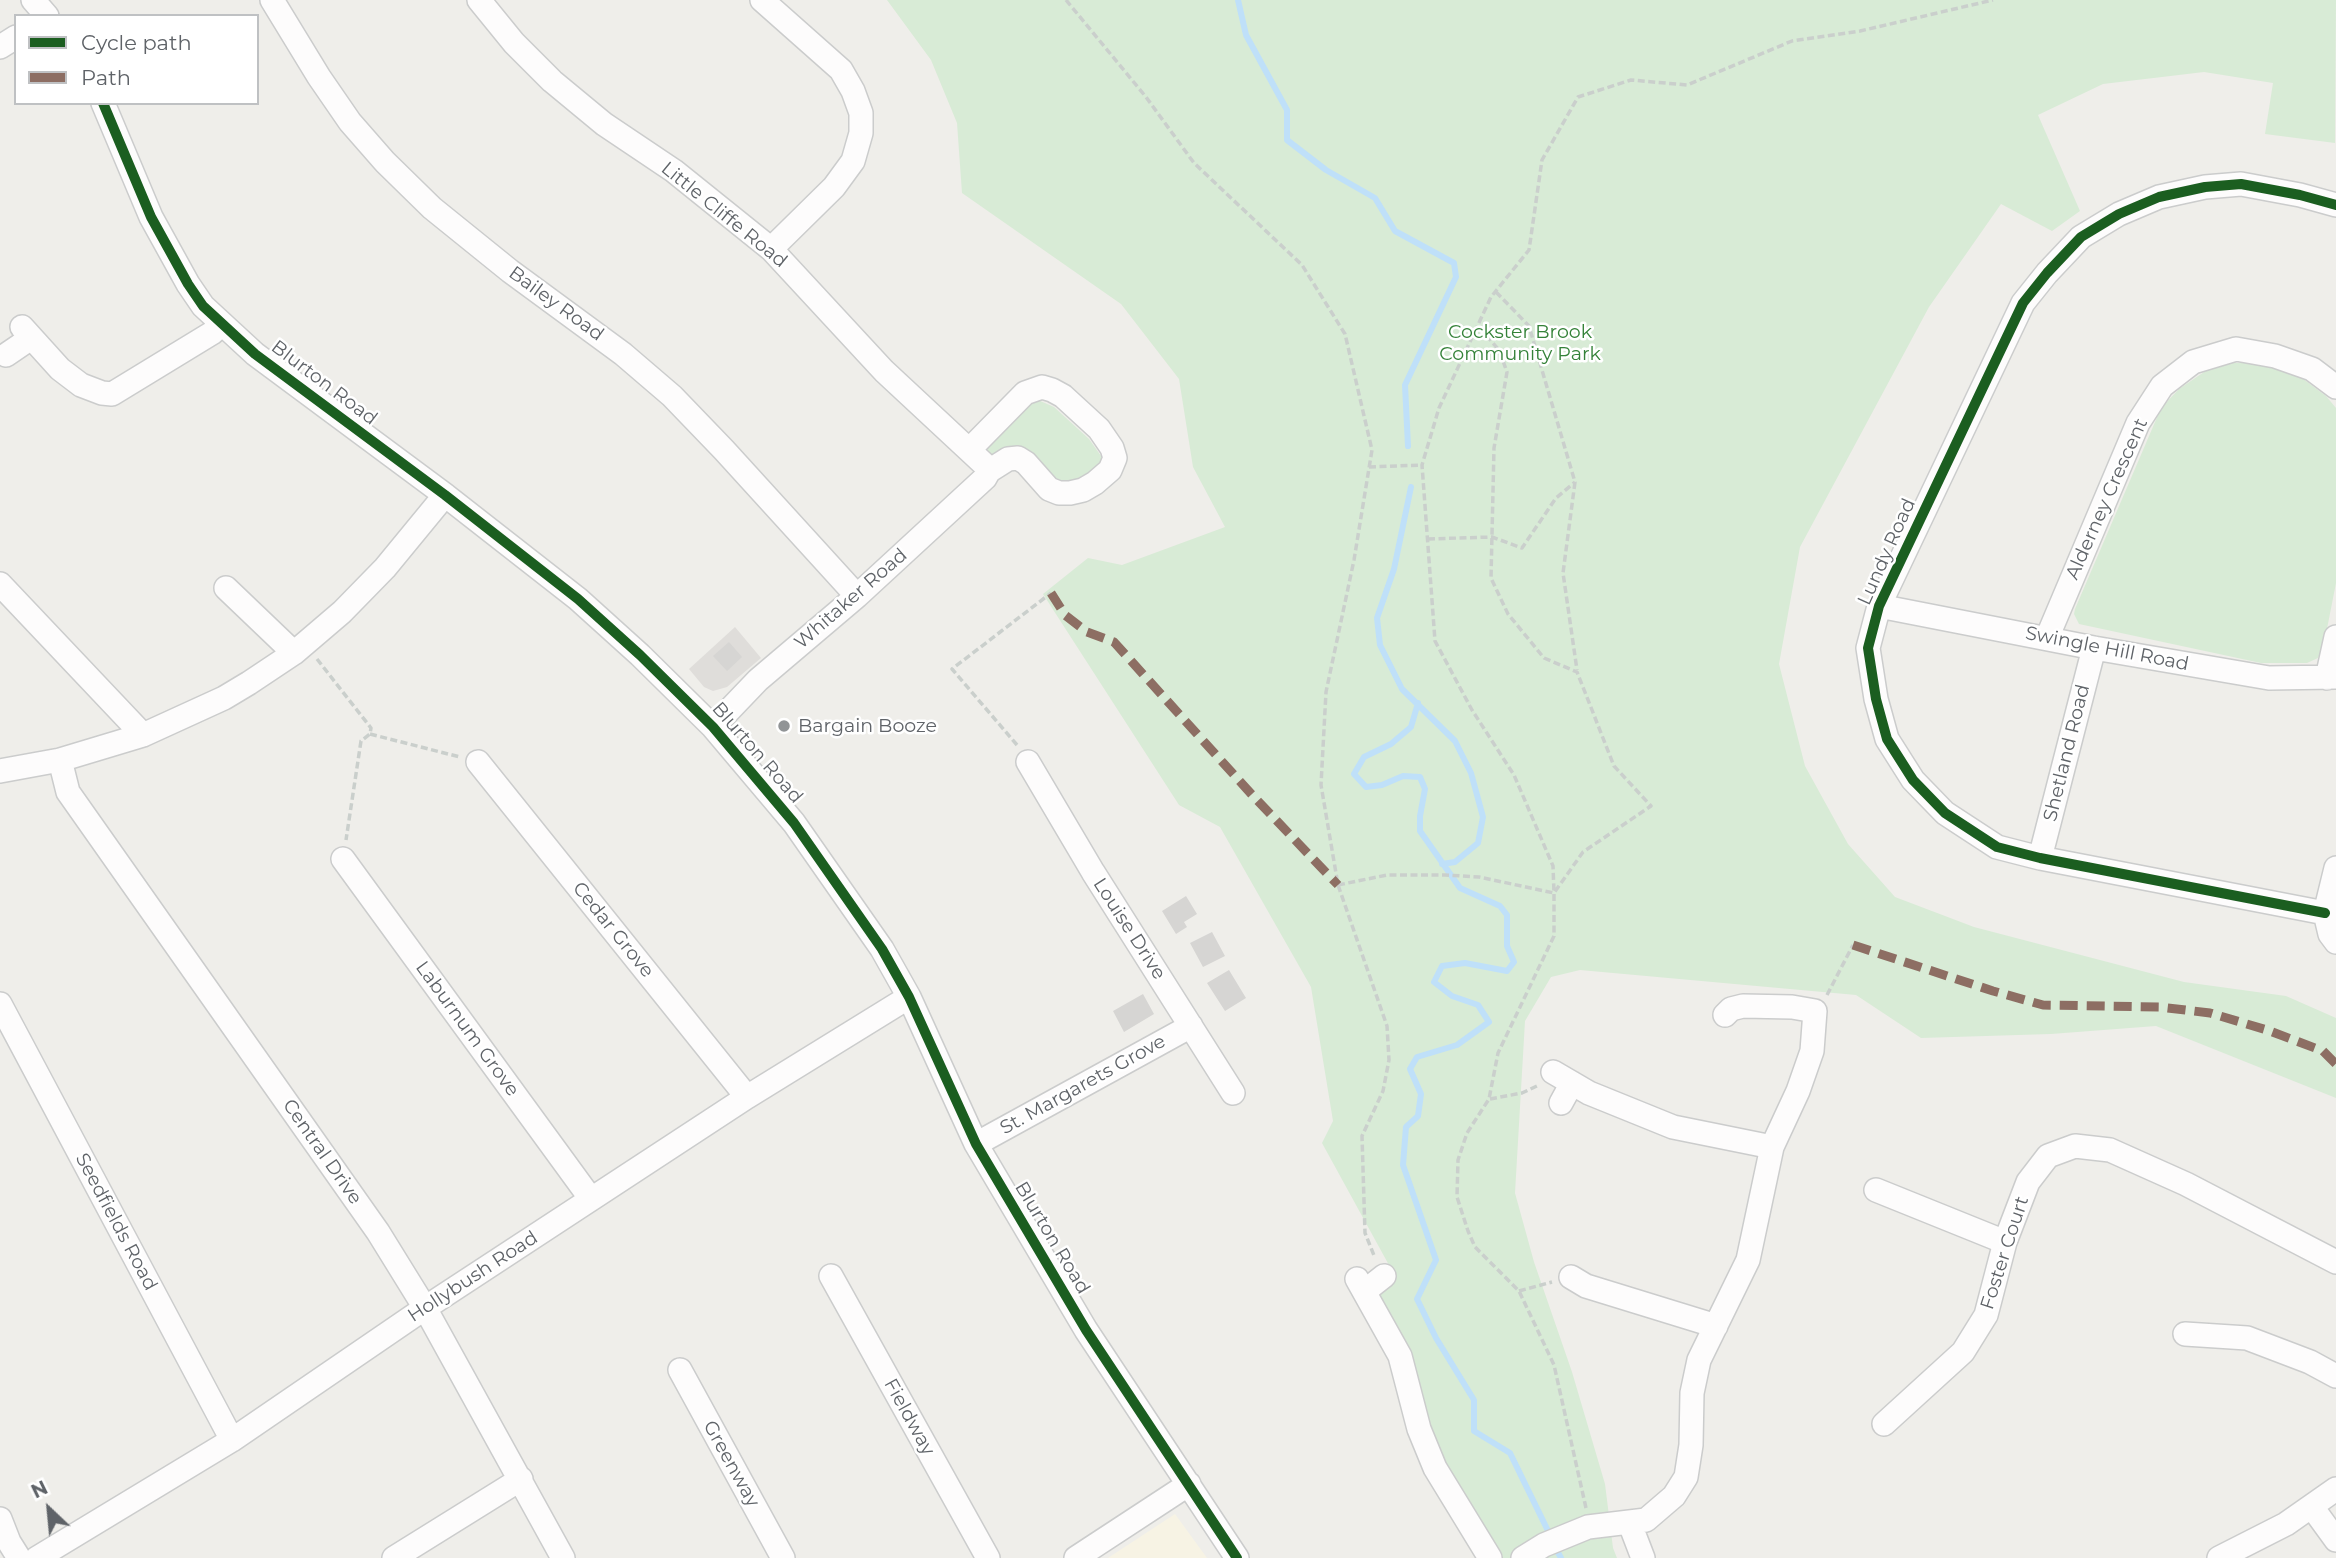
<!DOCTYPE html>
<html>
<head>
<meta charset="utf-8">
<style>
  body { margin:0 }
  #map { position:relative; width:2336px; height:1558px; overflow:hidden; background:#efeeea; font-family:Montserrat,sans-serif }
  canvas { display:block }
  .legend { position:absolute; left:14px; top:14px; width:245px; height:91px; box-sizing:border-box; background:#fff; border:2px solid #bfc1c3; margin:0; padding:9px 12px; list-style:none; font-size:21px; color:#5f6368 }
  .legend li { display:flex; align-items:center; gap:14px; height:35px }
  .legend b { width:35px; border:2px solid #bfc1c3 }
  .north { position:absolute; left:14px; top:1474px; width:70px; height:70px; -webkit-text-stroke:5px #fff; paint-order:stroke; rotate:334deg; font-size:19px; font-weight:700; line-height:28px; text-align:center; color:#5f6368 }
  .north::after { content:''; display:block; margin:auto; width:24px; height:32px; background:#5f6368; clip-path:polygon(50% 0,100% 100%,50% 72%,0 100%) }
</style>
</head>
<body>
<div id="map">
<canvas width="2336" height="1558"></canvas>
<ul class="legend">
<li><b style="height:9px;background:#1b5e20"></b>Cycle path</li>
<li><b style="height:9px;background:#8d6e63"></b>Path</li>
</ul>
<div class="north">N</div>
</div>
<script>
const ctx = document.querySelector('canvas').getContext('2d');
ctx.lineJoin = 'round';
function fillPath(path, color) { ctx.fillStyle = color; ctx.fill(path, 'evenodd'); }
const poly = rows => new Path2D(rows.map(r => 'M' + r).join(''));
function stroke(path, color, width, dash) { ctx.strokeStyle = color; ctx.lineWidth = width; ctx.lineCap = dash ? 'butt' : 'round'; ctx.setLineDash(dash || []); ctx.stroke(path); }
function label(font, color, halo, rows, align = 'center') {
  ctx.font = font + ' Montserrat,sans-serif'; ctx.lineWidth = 5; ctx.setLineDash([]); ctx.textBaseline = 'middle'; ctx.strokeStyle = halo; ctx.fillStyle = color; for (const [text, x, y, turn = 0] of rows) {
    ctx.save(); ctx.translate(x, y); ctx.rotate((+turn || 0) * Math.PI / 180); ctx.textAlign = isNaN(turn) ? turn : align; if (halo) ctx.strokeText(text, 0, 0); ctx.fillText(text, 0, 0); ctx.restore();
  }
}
fillPath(poly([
  [1175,1514,1207,1558,1108,1558]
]), '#f7f3e4');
fillPath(poly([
  [735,627,761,658,727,687,713,691,704,687,689,669]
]), '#dfddda');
fillPath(poly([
  [887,0,2336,0,2335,143,2265,134,2273,83,2204,72,2103,84,2038,115,2080,211,2052,231,2001,204,1929,307,1800,547,1779,664,1805,766,1848,844,1895,897,1974,927,2184,982,2286,996,2336,1018,2336,1098,2156,1026,2051,1034,1921,1038,1856,995,1580,970,1551,977,1525,1021,1515,1193,1534,1262,1572,1372,1605,1484,1613,1548,1617,1558,1477,1558,1417,1454,1395,1374,1377,1325,1355,1290,1390,1267,1322,1143,1333,1121,1311,987,1220,827,1179,805,1043,594,1088,558,1122,565,1225,527,1193,467,1179,379,1121,304,962,193,957,123,931,60],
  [2227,363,2258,363,2302,378,2326,396,2336,408,2336,583,2324,644,2318,658,2307,663,2261,663,2079,624,2074,614,2075,609,2161,408,2179,389,2207,370],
  [1038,400,1054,407,1089,439,1101,456,1102,462,1099,469,1065,489,1028,460,990,464,977,454,1026,405]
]), '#d8ebd6');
stroke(poly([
  [1238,0,1246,35,1287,110,1287,140,1326,170,1375,198,1395,231,1454,263,1456,277,1405,385,1408,446],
  [1411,487,1394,569,1377,618,1380,645,1402,689,1455,741,1471,773,1483,817,1478,843,1455,862,1442,864],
  [1418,703,1411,727,1391,744,1364,757,1354,774,1366,787,1382,785,1403,776,1420,777,1425,789,1420,816,1420,831,1460,888,1500,906,1507,915,1507,946,1514,962,1507,971,1465,963,1442,966,1434,982,1452,996,1478,1005,1489,1022,1457,1045,1417,1057,1410,1069,1421,1094,1418,1116,1406,1127,1403,1165,1436,1260,1417,1299,1436,1338,1474,1400,1474,1431,1510,1453,1551,1537],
  [1555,1547,1561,1558]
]), '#bfe0f9', 6);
fillPath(poly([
  [729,642,742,657,727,671,713,656],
  [1186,896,1197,914,1184,922,1187,927,1176,934,1162,911],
  [1212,932,1225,956,1203,967,1190,943],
  [1229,970,1246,998,1225,1011,1207,983],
  [1143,994,1154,1014,1124,1032,1113,1011]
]), '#d6d5d3');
const minor = poly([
  [33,0,47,16],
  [272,0,319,77,350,122,385,162,432,208,510,271,623,354,672,396,724,450,857,596],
  [479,0,514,43,552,81,604,124,674,171,771,249,884,371,985,465,989,471],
  [762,0,841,70,853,91,861,113,861,133,853,161,834,187,771,249],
  [0,47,16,37],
  [103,103,151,217,188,284,203,306,255,354,445,495,578,599,640,655,713,727,794,823,882,949,909,997,976,1144,1086,1330,1237,1558],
  [22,327,60,369,81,385,102,393,112,394,212,333,222,324],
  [6,355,31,338],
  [969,450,1025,393,1042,387,1052,390,1063,396,1099,429,1112,448,1115,458,1110,470,1095,483,1083,490,1070,493,1059,493,1049,489,1026,463,1018,458,1008,459,989,471],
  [0,584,143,735],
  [226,588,294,653],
  [1879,606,2094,648,2269,678,2336,677],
  [2047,638,2138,423,2162,386,2193,362,2236,349,2275,356,2312,369,2336,387],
  [2327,678,2336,637],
  [713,727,758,680,857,596,985,478,989,471],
  [60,760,68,792,378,1232,425,1308,563,1558],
  [478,762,747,1097],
  [1028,762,1093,872,1233,1093],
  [0,771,60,760,143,735,224,698,249,683,294,653,342,612,385,568,445,495],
  [2040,858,2094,648],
  [343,859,591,1199],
  [2336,868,2325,913,2330,934,2336,942],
  [2325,913,2040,858,1997,847,1945,813,1913,780,1887,739,1876,699,1868,648,1879,606,2023,303,2047,273,2081,237,2119,214,2159,197,2205,187,2241,184,2300,195,2336,205],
  [0,1004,232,1440],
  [1553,1072,1589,1093,1673,1127,1772,1147],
  [1561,1103,1572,1083],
  [976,1144,1191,1026],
  [1876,1190,2005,1242],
  [831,1276,988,1558],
  [1571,1277,1586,1286,1716,1326],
  [1357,1279,1400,1356,1419,1429,1435,1468,1490,1558],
  [1365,1291,1384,1276],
  [2185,1334,2247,1338,2310,1362,2336,1376],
  [680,1370,783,1558],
  [1884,1424,1963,1352,1986,1315,2005,1242,2028,1182,2048,1156,2075,1146,2110,1150,2186,1184,2336,1262],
  [2312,1507,2336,1540],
  [0,1519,9,1542,19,1558],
  [1630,1524,1643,1558],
  [37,1558,232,1440,425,1308,747,1097,909,997],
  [394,1558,521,1479],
  [1076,1558,1189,1484],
  [1523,1558,1544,1545,1588,1527,1646,1520,1674,1496,1686,1477,1691,1445,1692,1393,1699,1360,1748,1260,1772,1147,1798,1091,1812,1051,1815,1011,1792,1007,1743,1006,1731,1009,1725,1015],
  [2219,1558,2286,1524,2336,1489]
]);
stroke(minor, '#cbcccc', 26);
stroke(poly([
  [1066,0,1146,97,1194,163,1302,265,1345,334,1372,450,1354,560,1326,692,1321,785,1338,885,1387,1026,1389,1060,1383,1091,1362,1136,1365,1233,1375,1258],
  [1496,292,1529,326,1575,482,1563,573,1577,670],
  [1369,467,1422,465],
  [1428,539,1492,537,1522,548,1556,498,1575,482],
  [317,659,371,728,370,734,361,741,346,840],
  [370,734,460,757],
  [1017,745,952,669,1051,593],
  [1338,885,1387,875,1445,875,1479,877,1554,893,1583,852,1651,806,1614,766,1577,672,1544,658,1508,614,1491,578,1494,448,1507,372,1499,350,1478,326],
  [1827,995,1853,945],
  [1490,1099,1522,1093,1539,1085],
  [1519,1291,1552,1282],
  [1586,1508,1554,1365,1519,1291,1475,1247,1468,1231,1457,1197,1458,1160,1467,1133,1489,1099,1498,1053,1554,936,1554,893,1553,866,1514,775,1472,710,1435,641,1422,465,1439,408,1491,297,1529,250,1542,160,1578,97,1631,80,1687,85,1792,41,1860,31,1993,0]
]), '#cacfcc', 3.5, [7, 3.5]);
stroke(minor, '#fdfcfc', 23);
stroke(poly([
  [1051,593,1065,615,1087,632,1114,642,1254,797,1338,885],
  [1853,945,1993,991,2043,1005,2160,1007,2210,1013,2267,1030,2323,1051,2336,1064]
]), '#8d6e63', 9, [18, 9]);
stroke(poly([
  [103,103,151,217,188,284,203,306,255,354,445,495,578,599,640,655,713,727,794,823,882,949,909,997,976,1144,1086,1330,1237,1558],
  [2325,913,2040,858,1997,847,1945,813,1913,780,1887,739,1876,699,1868,648,1879,606,2023,303,2047,273,2081,237,2119,214,2159,197,2205,187,2241,184,2300,195,2336,205]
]), '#1b5e20', 10);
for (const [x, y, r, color] of [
  [784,726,7,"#919496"]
]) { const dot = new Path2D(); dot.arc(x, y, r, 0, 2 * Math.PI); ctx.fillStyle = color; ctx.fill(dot); stroke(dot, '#fff', 2.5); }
label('19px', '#5f6368', '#fff', [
  ["Little Cliffe Road",724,215,39],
  ["Bailey Road",556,304,36],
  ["Blurton Road",324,383,37],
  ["Alderney Crescent",2107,499,-66],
  ["Lundy Road",1887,552,-66],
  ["Whitaker Road",851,599,-41],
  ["Swingle Hill Road",2107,649,11],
  ["Blurton Road",757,753,49],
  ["Shetland Road",2067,753,-76],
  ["Louise Drive",1129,929,57],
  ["Cedar Grove",613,930,51],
  ["Laburnum Grove",467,1029,54],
  ["St. Margarets Grove",1083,1085,-29],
  ["Central Drive",322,1152,55],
  ["Seedfields Road",116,1222,62],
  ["Blurton Road",1052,1238,59],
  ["Foster Court",2005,1253,-72],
  ["Hollybush Road",473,1277,-33],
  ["Fieldway",909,1417,61],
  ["Greenway",731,1464,61]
]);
label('19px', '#348238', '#fff', [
  ["Cockster Brook",1520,332],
  ["Community Park",1520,354]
]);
label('19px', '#5f6368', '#fff', [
  ["Bargain Booze",798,726]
], 'left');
</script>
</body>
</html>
